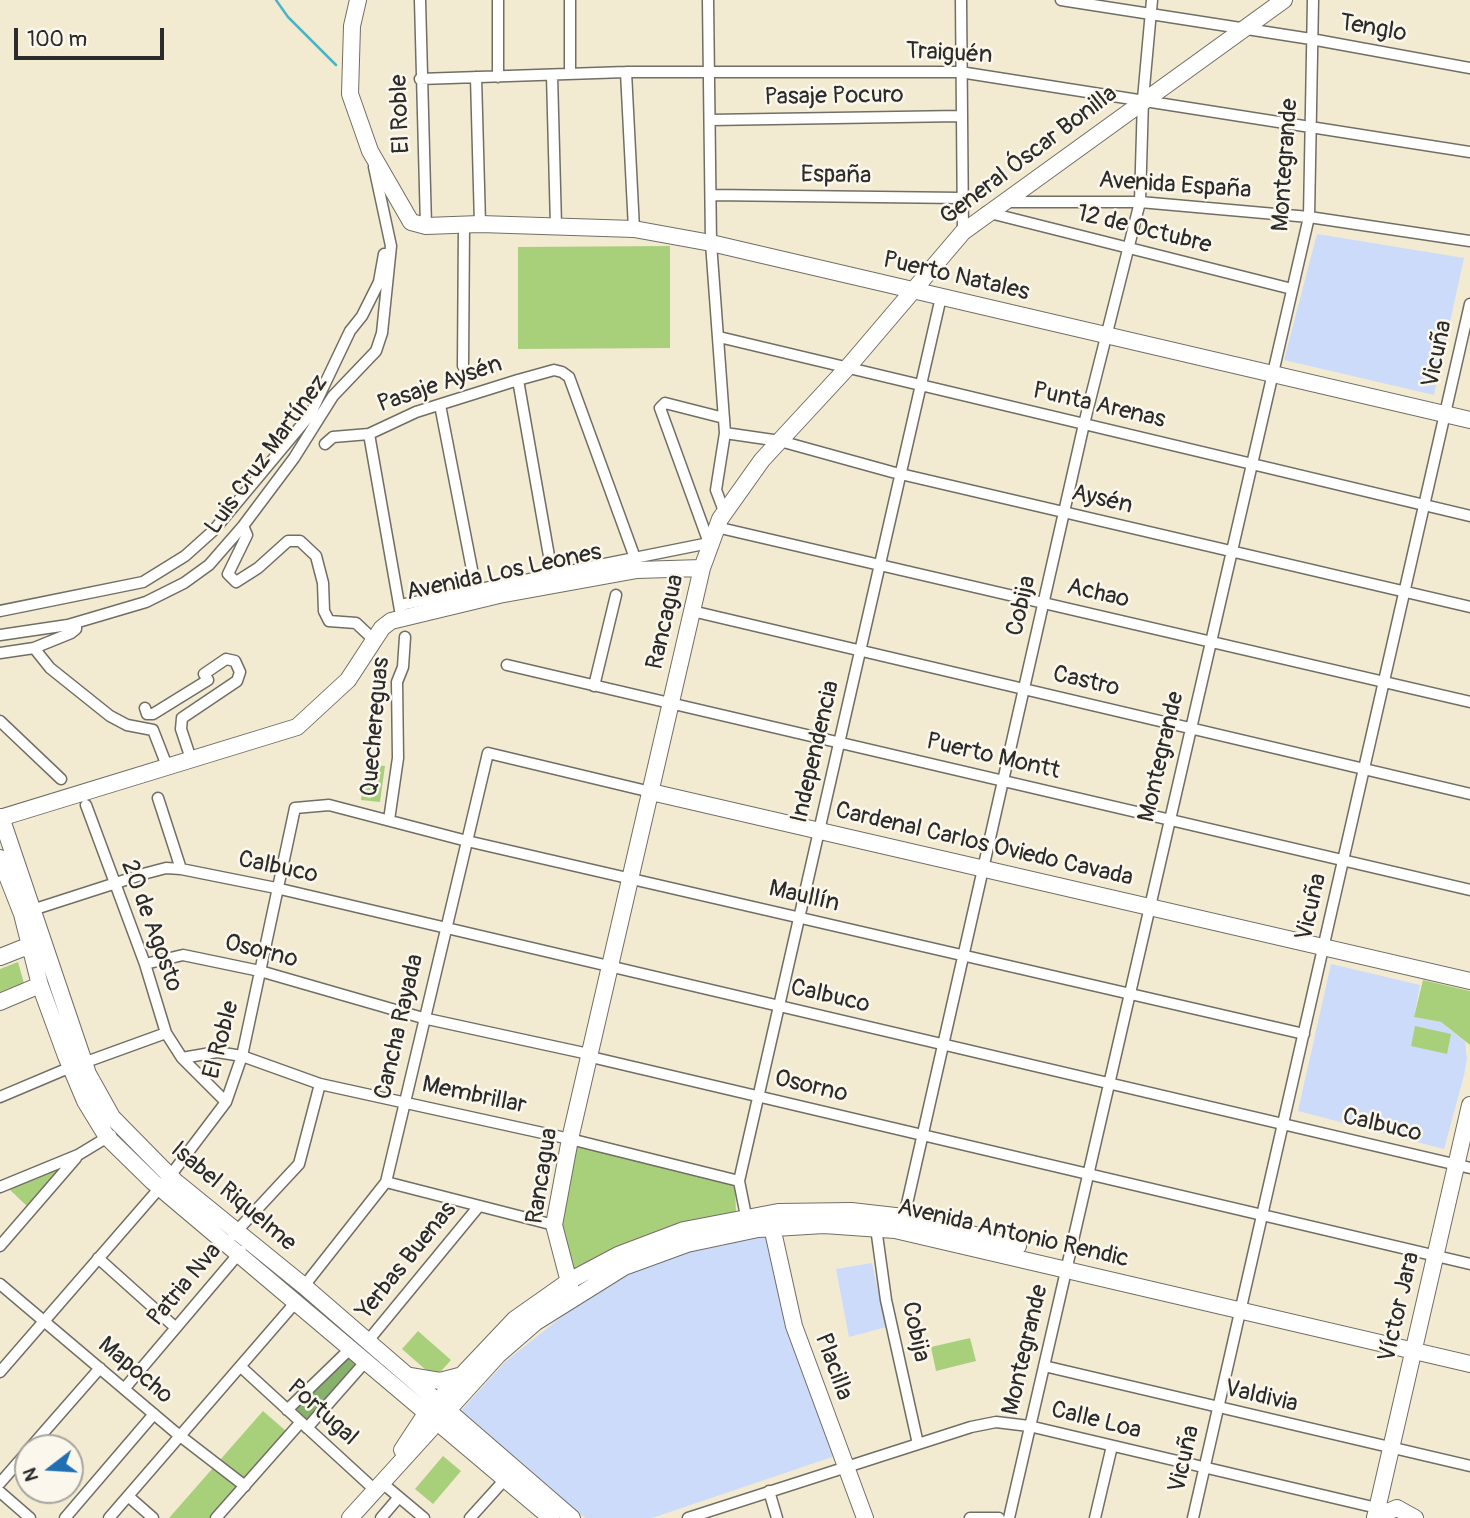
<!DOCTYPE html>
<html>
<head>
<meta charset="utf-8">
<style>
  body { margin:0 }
  #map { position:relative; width:1470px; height:1518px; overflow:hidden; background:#f3ead2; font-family:Pangolin,sans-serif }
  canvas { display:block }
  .north { position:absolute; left:14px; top:1434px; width:70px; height:70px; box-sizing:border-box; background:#fbf7ec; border:2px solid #a8a59f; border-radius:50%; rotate:253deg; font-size:19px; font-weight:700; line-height:28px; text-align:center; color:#2b2b2b }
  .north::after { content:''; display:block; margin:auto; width:24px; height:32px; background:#1f6fb2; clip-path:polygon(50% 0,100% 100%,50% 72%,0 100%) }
  .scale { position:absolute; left:14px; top:28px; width:150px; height:32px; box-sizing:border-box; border:4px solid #2b2b2b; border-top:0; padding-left:9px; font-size:21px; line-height:24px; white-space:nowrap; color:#2b2b2b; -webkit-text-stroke:5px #fbf7ec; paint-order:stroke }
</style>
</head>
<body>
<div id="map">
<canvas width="1470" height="1518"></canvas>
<div class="north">N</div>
<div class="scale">100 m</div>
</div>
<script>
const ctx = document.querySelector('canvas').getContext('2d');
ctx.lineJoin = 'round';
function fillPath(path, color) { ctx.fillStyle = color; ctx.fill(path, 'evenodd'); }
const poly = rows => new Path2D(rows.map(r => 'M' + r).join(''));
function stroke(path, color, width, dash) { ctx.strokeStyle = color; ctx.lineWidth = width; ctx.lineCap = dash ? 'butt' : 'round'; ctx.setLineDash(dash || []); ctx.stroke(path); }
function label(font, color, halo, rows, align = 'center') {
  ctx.font = font + ' Pangolin,sans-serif'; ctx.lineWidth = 5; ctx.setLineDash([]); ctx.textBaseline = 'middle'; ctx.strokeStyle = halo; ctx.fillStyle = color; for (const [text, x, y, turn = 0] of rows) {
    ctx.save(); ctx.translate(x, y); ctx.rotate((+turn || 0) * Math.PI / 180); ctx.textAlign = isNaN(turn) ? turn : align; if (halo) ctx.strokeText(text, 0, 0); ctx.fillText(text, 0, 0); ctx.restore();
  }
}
fillPath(poly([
  [1317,234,1464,258,1434,395,1284,360],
  [1331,964,1420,985,1414,1017,1441,1022,1465,1042,1467,1059,1464,1075,1444,1149,1298,1111],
  [771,1230,838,1455,652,1518,586,1518,517,1468,458,1414,505,1362,565,1314,589,1288,625,1268],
  [872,1263,886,1327,849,1337,836,1269]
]), '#cbdbf9');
fillPath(poly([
  [670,246,670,348,518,349,518,247],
  [366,764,385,766,380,802,361,800],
  [18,962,25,987,0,997,0,969],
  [1423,980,1470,991,1470,1045,1441,1022,1414,1017],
  [1415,1026,1451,1034,1447,1054,1411,1046],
  [573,1145,735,1184,736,1212,682,1226,572,1274,559,1225],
  [74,1158,29,1208,8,1188],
  [255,1253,373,1356,362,1353,251,1257],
  [418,1331,451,1360,435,1378,402,1349],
  [970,1338,976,1361,936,1371,931,1347],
  [263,1411,286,1431,210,1518,169,1518],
  [443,1456,461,1471,433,1504,415,1489]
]), '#a8d07b');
fillPath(poly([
  [348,1355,357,1364,308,1424,294,1412]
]), '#86b26b');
stroke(poly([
  [276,0,288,17,336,65]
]), '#4bb4c9', 2.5);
const street = poly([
  [420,0,426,226],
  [708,0,711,243,725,433,716,490,724,511],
  [961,0,963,232],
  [1061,0,1311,39,1470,68],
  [626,72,634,229],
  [570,73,570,0],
  [552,75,556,226],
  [476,77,480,224],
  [498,77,498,0],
  [420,79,626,72,960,72,1470,152],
  [710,120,960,116],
  [711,195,961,198],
  [1007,202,1140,202,1309,217,1470,241],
  [986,212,1292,289],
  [719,337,1470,516],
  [463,366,464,224],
  [518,380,552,573],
  [440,405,476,590],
  [725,433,780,441,892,472,1470,607],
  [369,434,400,610],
  [325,444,333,437,369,434,416,412,518,380,554,370,562,372,569,377,635,558],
  [243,526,247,535,228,574,236,582,258,568,288,541,300,541,316,556,323,583,324,611,329,621,356,623,374,640],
  [716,527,1470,702],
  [400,605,709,543,660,408,665,403,724,418],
  [0,611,143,582,185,556,214,530,310,415,350,331,362,316,379,282,384,254],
  [692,611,1470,794],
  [0,635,68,625,146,602,184,583,209,565,243,526,294,458,333,396,376,351,382,333,391,246,374,167],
  [34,648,50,668,110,716,127,725,153,730,167,766],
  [0,653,34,648,71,633,76,629,76,623],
  [507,665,1470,890],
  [594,686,616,595],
  [145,708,147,714,153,714,208,680,204,674,226,659,235,661,240,672,237,681,182,718,181,729,191,759],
  [0,721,61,779],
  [158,798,181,869],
  [86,805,145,964,166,1033,182,1058,217,1052,242,1056,320,1084,570,1139,739,1181],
  [389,820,398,758,397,682,403,667,405,637],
  [26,912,147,873,166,868,181,869,276,888,1470,1168],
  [145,964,183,955,260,971,423,1018,584,1053,591,1057,1470,1264],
  [182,1058,226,1102],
  [86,1062,166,1033],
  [0,1097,71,1067,76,1068],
  [386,1182,554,1225],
  [0,1187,78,1155,111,1135],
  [746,1216,739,1181,941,297],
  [904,1217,1084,424,1140,202,1143,99,1152,0],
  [879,1227,877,1235,886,1300,918,1444],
  [233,1235,299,1164,320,1084],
  [0,1246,76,1158],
  [98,1258,176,1328],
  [0,1284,175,1432,245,1486],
  [304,1286,386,1182,488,753,651,792],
  [367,1342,479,1206],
  [1044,1366,1470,1466],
  [241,1367,375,1490],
  [0,1372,170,1176,226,1102,242,1056,295,808,329,805,467,841,1304,1034],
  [124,1389,241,1251],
  [287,1410,351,1348],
  [307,1428,366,1361],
  [30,1448,100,1368],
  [381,1482,424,1518],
  [0,1483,28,1451],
  [769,1491,777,1518],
  [0,1492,30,1518],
  [128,1496,153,1518],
  [65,1518,154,1414],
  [109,1518,295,1303],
  [216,1518,300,1423],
  [381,1518,399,1497],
  [470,1518,508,1476],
  [688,1518,971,1427,996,1422,1029,1426,1377,1508],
  [970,1518,999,1518],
  [1009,1518,1309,217,1313,0],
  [1095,1518,1112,1446],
  [1193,1518,1470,304]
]);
const secondary = poly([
  [358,0,352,26,350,94,370,151,411,222,426,226,480,224,634,229,711,243,1470,420],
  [651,792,1470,981],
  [1,817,88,1074,112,1117,176,1182,304,1286,572,1518],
  [0,818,297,727,348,680,382,628,391,621,499,595,637,570,702,568],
  [0,858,22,914,40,985,66,1056,85,1101,107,1137,153,1182,551,1518],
  [0,957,28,946,38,949],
  [0,1002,40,985],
  [772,1227,794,1326,865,1518],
  [555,1310,570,1286,554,1225,570,1139,702,568,720,519,762,460,848,367,963,232,1284,0],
  [410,1376,440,1381,459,1376],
  [402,1450,427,1412,515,1319,569,1281,618,1255,684,1230,778,1212,851,1211,904,1217,1018,1246],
  [1375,1517,1397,1508,1415,1518],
  [350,1518,498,1355,536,1322,624,1267,687,1244,758,1229,824,1225,895,1230,1470,1364],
  [1375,1518,1470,1105]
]);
stroke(street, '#716e65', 13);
stroke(secondary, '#716e65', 18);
stroke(street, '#fff', 10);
stroke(secondary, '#fff', 16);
label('24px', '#2b2b2b', '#fbf7ec', [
  ["Tenglo",1373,29,10],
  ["Traiguén",949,54,3],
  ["Pasaje Pocuro",834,97,-1],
  ["El Roble",401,114,-92],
  ["General Óscar Bonilla",1029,156,-37],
  ["Montegrande",1286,165,-86],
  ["España",836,176,1],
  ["Avenida España",1175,186,4],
  ["12 de Octubre",1144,230,14],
  ["Puerto Natales",956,277,13],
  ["Vicuña",1438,354,-78],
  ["Pasaje Aysén",440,385,-19],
  ["Punta Arenas",1099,406,13],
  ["Luis Cruz Martínez",267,455,-54],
  ["Aysén",1102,500,13],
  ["Avenida Los Leones",504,573,-12],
  ["Achao",1098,594,13],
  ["Cobija",1022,606,-77],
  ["Rancagua",666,622,-77],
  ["Castro",1086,682,13],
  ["Quechereguas",376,727,-85],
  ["Independencia",816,752,-77],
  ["Puerto Montt",993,757,13],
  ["Montegrande",1162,757,-77],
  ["Cardenal Carlos Oviedo Cavada",984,845,13],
  ["Calbuco",278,868,12],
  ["Maullín",804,897,13],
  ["Vicuña",1312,907,-77],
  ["20 de Agosto",151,926,70],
  ["Osorno",261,952,14],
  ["Calbuco",830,997,13],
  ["Cancha Rayada",400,1027,-77],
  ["El Roble",222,1040,-75],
  ["Osorno",811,1087,13],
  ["Membrillar",474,1096,12],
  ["Calbuco",1382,1126,13],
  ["Rancagua",543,1176,-81],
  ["Isabel Riquelme",233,1197,40],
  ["Avenida Antonio Rendic",1013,1234,13],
  ["Yerbas Buenas",407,1261,-51],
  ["Patria Nva",185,1285,-50],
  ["Víctor Jara",1400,1307,-77],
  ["Cobija",915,1332,78],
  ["Montegrande",1026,1350,-77],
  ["Placilla",833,1367,70],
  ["Mapocho",135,1371,40],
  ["Valdivia",1261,1397,13],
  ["Portugal",322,1413,42],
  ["Calle Loa",1096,1421,14],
  ["Vicuña",1185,1459,-77]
]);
</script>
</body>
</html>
